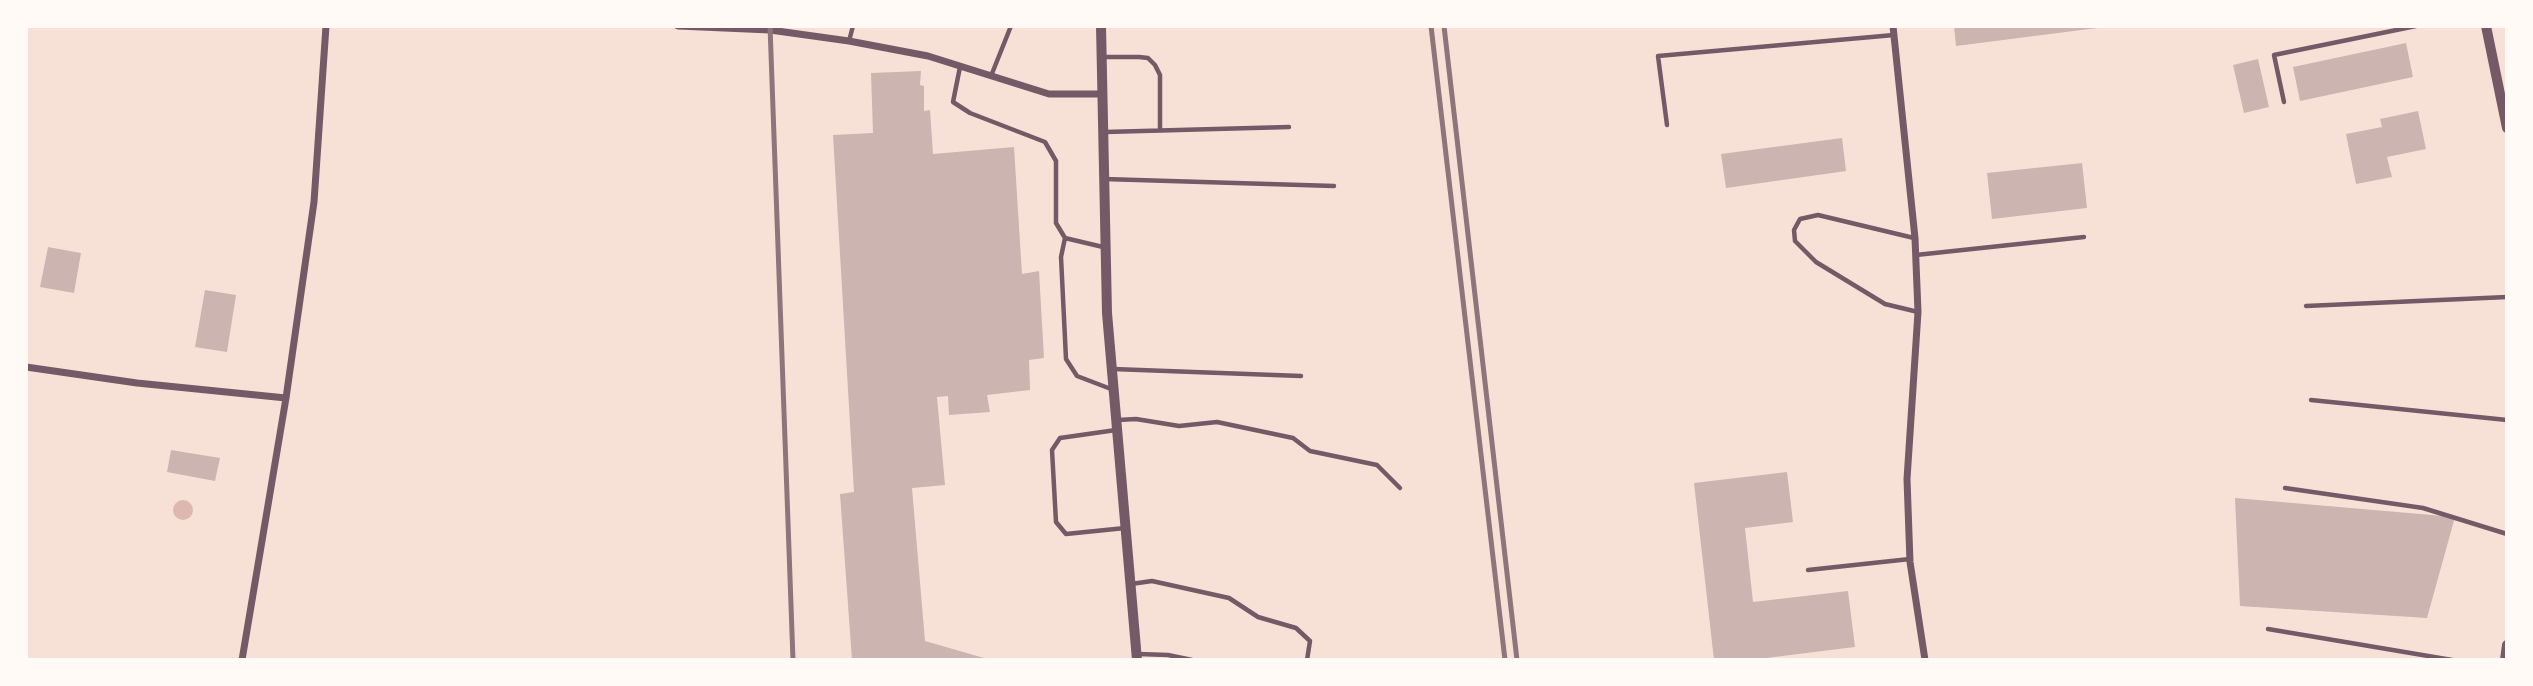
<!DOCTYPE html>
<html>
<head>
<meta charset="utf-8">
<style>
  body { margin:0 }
  #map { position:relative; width:2533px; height:686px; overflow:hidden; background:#f7e1d7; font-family:"Work Sans",sans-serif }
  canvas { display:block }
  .frame { position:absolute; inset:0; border:28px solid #fffaf5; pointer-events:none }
</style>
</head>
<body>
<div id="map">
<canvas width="2533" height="686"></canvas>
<div class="frame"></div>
</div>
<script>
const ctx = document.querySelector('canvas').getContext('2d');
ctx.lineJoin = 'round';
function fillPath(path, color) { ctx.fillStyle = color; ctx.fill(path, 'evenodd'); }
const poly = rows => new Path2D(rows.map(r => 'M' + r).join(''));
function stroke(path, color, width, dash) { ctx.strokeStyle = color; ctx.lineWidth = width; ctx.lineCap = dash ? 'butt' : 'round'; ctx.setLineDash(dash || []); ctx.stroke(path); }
fillPath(poly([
  '173 510a10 10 0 1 1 20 0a10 10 0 1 1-20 0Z'
]), '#dcb8b0');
fillPath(poly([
  [1954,26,2097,26,2097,28,1956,46],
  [2406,43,2413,77,2300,101,2293,67],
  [2258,59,2269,107,2244,113,2233,65],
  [921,71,920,85,924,86,924,111,930,110,933,154,1014,147,1022,274,1039,271,1044,358,1029,360,1030,390,987,395,990,412,949,415,948,396,937,397,945,485,912,488,925,641,991,660,852,660,840,494,854,492,833,135,873,133,871,73],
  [2418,111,2426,149,2387,157,2392,177,2356,184,2346,134,2382,127,2380,119],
  [1842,138,1846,171,1726,188,1721,154],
  [2082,163,2087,208,1992,219,1987,173],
  [48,247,81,253,74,293,40,287],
  [205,290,236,295,227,352,195,347],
  [171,450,220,458,215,481,167,472],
  [1787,472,1793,522,1745,528,1753,602,1848,591,1855,647,1750,660,1714,660,1694,483],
  [2235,498,2455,517,2427,618,2240,606]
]), '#ccb4b1');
stroke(poly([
  [849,41,853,26],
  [1103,57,1139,57,1148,58,1155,65,1160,75,1160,130],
  [960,67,953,102,970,113,1045,142,1056,161,1056,223,1065,238,1103,247],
  [991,76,1011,26],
  [2284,102,2274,55,2416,26],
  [1667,125,1658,56,1894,35],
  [1105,132,1289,127],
  [1104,179,1334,186],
  [1065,238,1061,257,1066,359,1077,376,1111,389],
  [1914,238,1818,215,1800,219,1794,230,1795,241,1816,262,1885,304,1918,312],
  [1916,255,2084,237],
  [2306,306,2507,297],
  [1113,369,1301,376],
  [2311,400,2507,420],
  [1118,420,1136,419,1179,426,1217,422,1293,438,1310,451,1377,465,1400,488],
  [1116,430,1060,438,1052,450,1056,522,1066,534,1125,528],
  [2285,488,2423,508,2507,534],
  [1808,570,1910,559],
  [1131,584,1152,581,1229,598,1258,617,1296,628,1310,641,1307,660],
  [2268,629,2452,660],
  [1138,654,1168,655,1192,660]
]), '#755966', 4.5);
stroke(poly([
  [678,26,770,30,849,41,928,56,1049,94,1103,94],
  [1893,26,1915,238,1918,312,1907,479,1910,562,1925,660],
  [26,367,137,383,286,398],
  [242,660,286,398,314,202,326,26]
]), '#755966', 7);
stroke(poly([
  [1101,26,1107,313,1137,660],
  [2486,26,2507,128],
  [2505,660,2507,645]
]), '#755966', 10);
stroke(poly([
  [770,26,793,660],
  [1431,26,1505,660],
  [1444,26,1517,660]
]), '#8f747c', 5);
</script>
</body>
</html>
